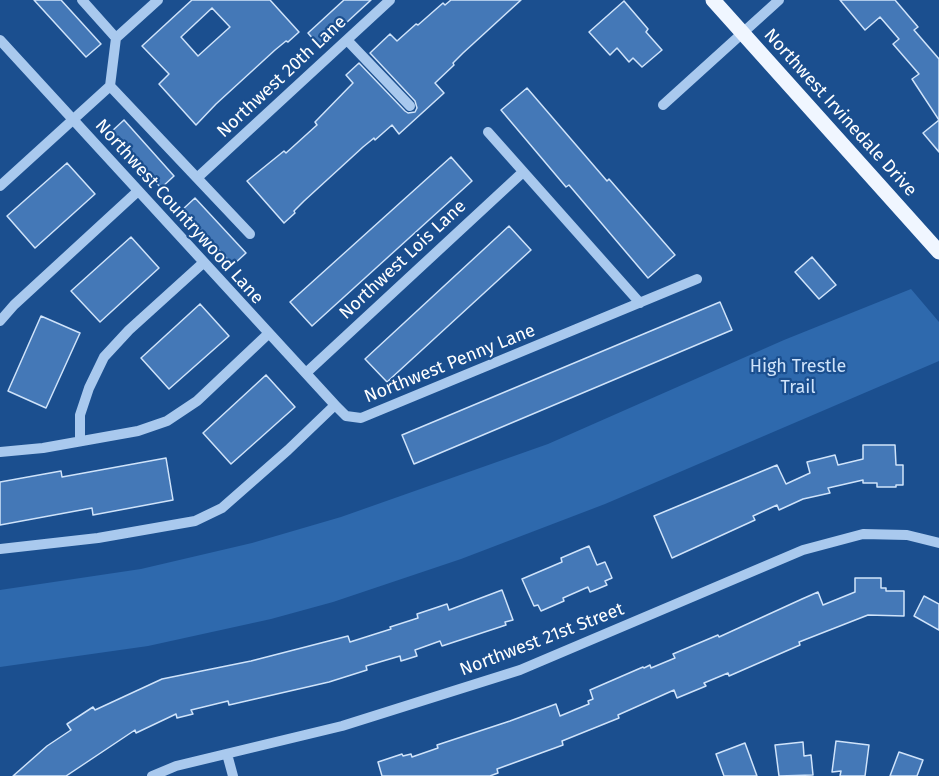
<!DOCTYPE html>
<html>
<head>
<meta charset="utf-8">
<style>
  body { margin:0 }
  canvas { display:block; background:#1b4f8f }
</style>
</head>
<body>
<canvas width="939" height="776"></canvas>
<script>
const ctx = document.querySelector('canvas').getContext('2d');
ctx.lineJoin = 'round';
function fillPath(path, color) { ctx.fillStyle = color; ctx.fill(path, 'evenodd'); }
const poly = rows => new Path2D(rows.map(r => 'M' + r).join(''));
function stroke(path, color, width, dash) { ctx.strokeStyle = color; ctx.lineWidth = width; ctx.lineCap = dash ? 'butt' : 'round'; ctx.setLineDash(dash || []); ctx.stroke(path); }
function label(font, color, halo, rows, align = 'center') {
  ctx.font = font + ' "Fira Sans",sans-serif'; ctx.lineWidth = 4.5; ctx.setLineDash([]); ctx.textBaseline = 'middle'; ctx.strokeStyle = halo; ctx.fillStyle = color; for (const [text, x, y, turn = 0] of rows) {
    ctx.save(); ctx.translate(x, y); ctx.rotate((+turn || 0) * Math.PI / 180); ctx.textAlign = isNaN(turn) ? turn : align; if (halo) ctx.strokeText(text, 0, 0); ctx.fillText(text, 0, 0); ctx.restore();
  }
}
fillPath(poly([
  [911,289,939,322,939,361,605,504,461,559,333,602,271,619,148,646,0,667,0,590,141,569,252,543,341,517,548,444,784,340]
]), '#2e69ad');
const building = poly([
  [34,0,61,0,101,44,86,57,34,0],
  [192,0,270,0,299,32,288,42,286,41,275,50,216,104,196,125,159,84,169,74,142,46,192,0],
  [212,8,230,27,198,56,181,37,212,8],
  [344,0,371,0,320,47,308,33,344,0],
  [451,0,521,0,463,53,453,63,454,65,435,83,444,93,399,134,392,125,375,140,374,138,363,147,304,201,294,211,295,213,284,223,247,181,284,151,286,153,317,125,315,122,353,83,346,75,359,63,405,111,408,113,415,112,417,108,415,101,370,53,390,34,397,41,416,24,418,25,443,3,445,5,451,0],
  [840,0,895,0,918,27,914,30,939,59,939,152,923,133,939,120,912,79,919,74,893,44,899,39,880,17,865,30,840,0],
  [624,1,648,29,646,32,662,50,642,67,633,58,629,62,617,48,610,55,589,32,624,1],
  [527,88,607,181,609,179,675,255,648,278,569,185,566,187,501,110,527,88],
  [124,120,174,176,161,188,111,132,124,120],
  [451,157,472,181,312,326,290,302,451,157],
  [67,163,95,194,35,248,7,216,67,163],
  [195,198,246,253,233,265,182,210,195,198],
  [509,226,531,250,387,382,365,359,509,226],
  [131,237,159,268,100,322,71,291,131,237],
  [812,257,836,285,819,299,795,272,812,257],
  [720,302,732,330,414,464,402,435,720,302],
  [200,304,229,336,169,389,141,358,200,304],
  [41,316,80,333,46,408,8,391,41,316],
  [266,375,295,407,231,464,203,433,266,375],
  [863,445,895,445,896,465,903,465,903,485,896,485,896,487,877,487,877,483,863,483,863,480,828,488,830,493,803,499,779,510,777,505,753,516,755,520,672,558,654,516,777,465,786,484,810,473,807,462,835,455,838,465,863,459,863,445],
  [166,458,173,500,93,515,92,508,0,525,0,482,61,471,62,477,166,458],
  [589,546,597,565,605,562,612,578,605,581,607,585,590,592,588,587,563,598,564,601,541,611,538,605,534,606,522,579,562,562,561,558,589,546],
  [855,578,881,578,881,588,886,588,886,591,904,591,904,616,868,615,799,642,800,645,729,676,728,673,704,683,706,686,677,698,674,690,618,715,619,718,562,741,563,745,497,769,498,773,490,776,382,776,378,762,402,754,403,756,411,754,412,757,438,748,437,745,510,721,556,704,560,716,589,704,588,701,593,699,590,690,643,667,644,668,650,665,651,668,675,658,673,654,718,635,719,637,802,599,818,592,823,605,855,592,855,578],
  [502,590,513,620,505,622,506,625,442,646,440,641,415,650,417,656,401,661,400,656,366,666,367,670,329,682,229,705,228,701,191,710,193,714,177,718,176,714,136,733,135,730,66,776,13,776,47,746,71,730,67,724,93,707,95,710,162,679,251,661,348,636,350,642,391,629,390,627,418,618,417,614,447,604,449,610,502,590],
  [924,596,939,604,939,630,914,616,924,596],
  [836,741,869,745,865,776,840,776,841,771,832,772,836,741],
  [803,742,804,756,811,755,813,775,779,776,775,745,803,742],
  [745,743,757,776,724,776,716,754,745,743],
  [899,752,923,760,917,776,890,776,899,752]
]);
fillPath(building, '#4478b7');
stroke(building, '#cfe3fa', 1.5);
stroke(poly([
  [82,0,116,38],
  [0,40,335,405],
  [347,40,410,106],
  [110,86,116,38,158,0],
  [663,105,779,0],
  [488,132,640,303],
  [197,178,390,0],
  [0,186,110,86,250,234],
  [0,321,14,305,138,191],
  [306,373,523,172],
  [80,441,80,415,89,388,104,357,129,330,203,263],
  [0,452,43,448,138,431,167,421,197,401,268,334],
  [0,549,98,538,195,521,222,508,288,450,335,405,346,416,361,418,697,279],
  [227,754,233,776],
  [152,776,176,766,342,726,520,670,803,550,863,534,907,535,939,543]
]), '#a9c9ee', 10);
stroke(poly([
  [713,0,939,252]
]), '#f0f6ff', 15);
label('18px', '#fff', '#1b4f8f', [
  ["Northwest 20th Lane",282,77,-43],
  ["Northwest Irvinedale Drive",840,113,48],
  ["Northwest Countrywood Lane",179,212,48],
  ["Northwest Lois Lane",403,260,-43],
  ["Northwest Penny Lane",450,364,-22],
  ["Northwest 21st Street",542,640,-21]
]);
label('18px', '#cfe3fa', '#1b4f8f', [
  ["High Trestle",798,367],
  ["Trail",798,388]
]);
</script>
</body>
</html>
